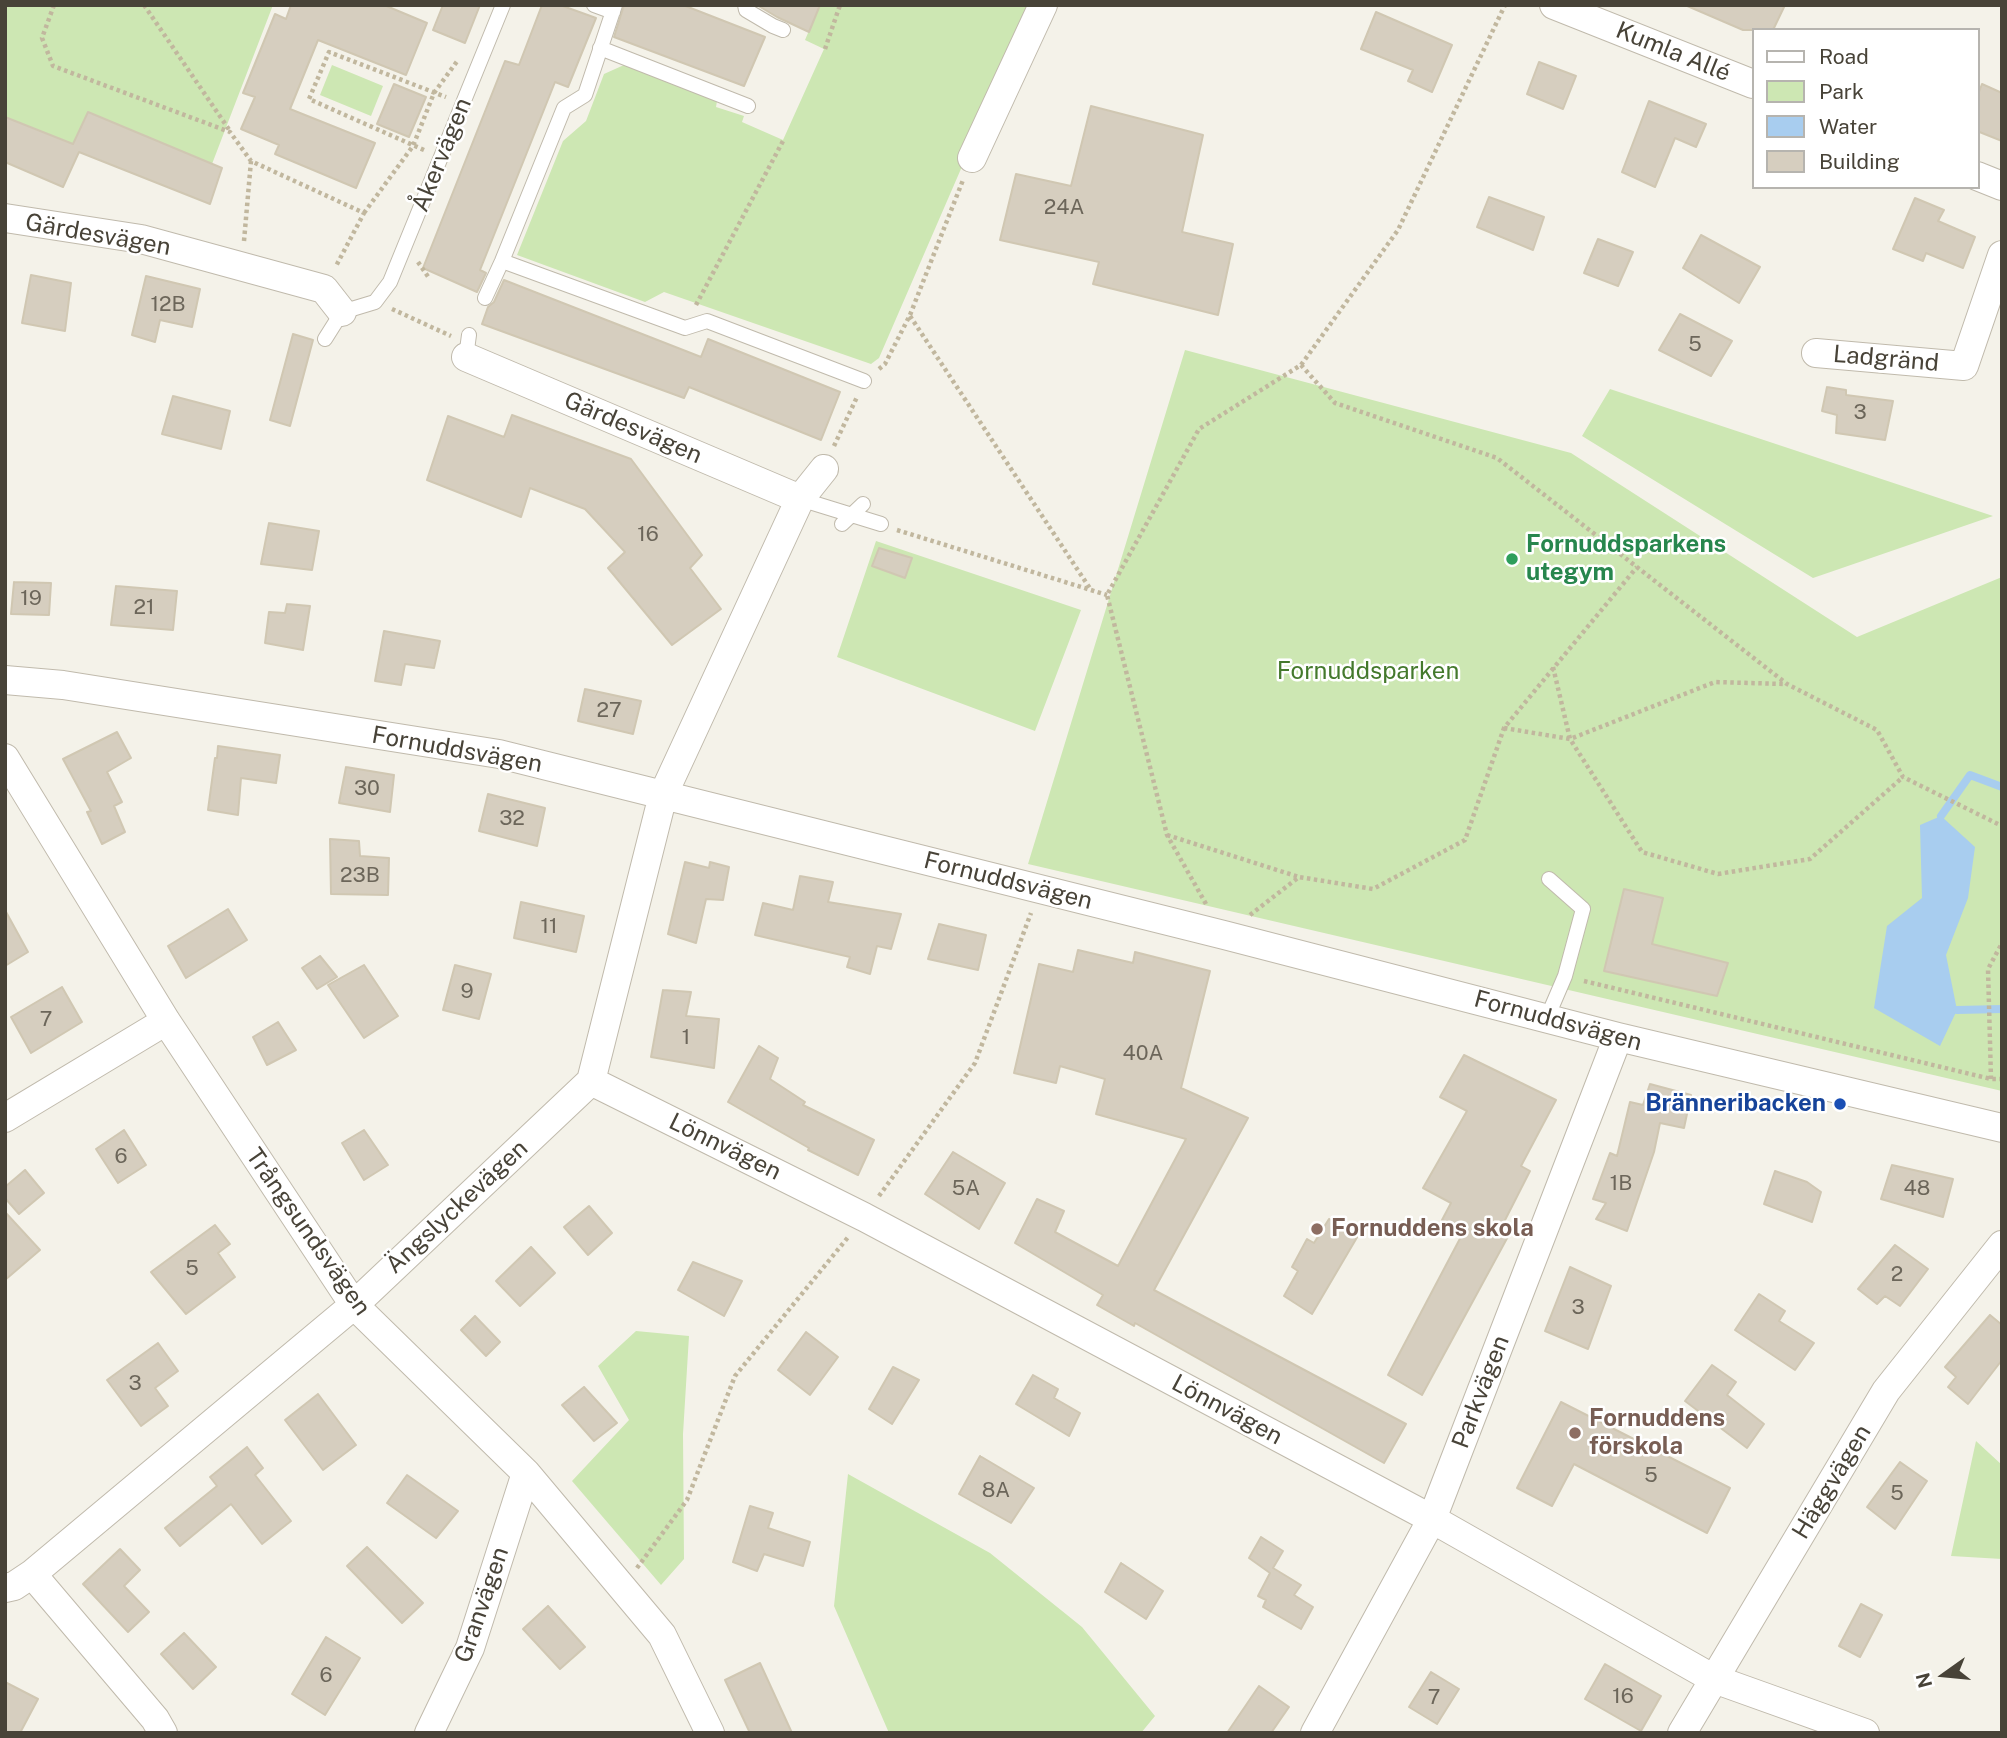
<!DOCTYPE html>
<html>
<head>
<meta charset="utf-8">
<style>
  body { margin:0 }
  #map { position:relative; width:2007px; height:1738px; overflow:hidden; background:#f4f2e9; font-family:"Public Sans",sans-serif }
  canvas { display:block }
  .frame { position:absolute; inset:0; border:7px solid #484338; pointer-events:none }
  .legend { position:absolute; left:1752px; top:28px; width:228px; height:161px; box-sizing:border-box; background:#fff; border:2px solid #b6b4af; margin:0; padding:9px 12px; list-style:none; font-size:21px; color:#484338 }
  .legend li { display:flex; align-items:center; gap:14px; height:35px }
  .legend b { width:35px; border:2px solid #b6b4af }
  .north { position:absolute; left:1909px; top:1640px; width:70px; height:70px; -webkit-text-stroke:5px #fff; paint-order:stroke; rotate:255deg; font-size:19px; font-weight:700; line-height:28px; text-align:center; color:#484338 }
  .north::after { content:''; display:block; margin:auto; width:24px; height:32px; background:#484338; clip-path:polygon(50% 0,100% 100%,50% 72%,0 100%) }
</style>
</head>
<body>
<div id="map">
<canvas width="2007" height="1738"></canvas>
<div class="frame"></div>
<ul class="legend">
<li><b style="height:9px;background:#fff"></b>Road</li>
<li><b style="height:19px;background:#cde7b3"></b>Park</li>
<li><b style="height:19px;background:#a8cdef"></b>Water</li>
<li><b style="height:19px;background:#d6cebf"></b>Building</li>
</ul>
<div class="north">N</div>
</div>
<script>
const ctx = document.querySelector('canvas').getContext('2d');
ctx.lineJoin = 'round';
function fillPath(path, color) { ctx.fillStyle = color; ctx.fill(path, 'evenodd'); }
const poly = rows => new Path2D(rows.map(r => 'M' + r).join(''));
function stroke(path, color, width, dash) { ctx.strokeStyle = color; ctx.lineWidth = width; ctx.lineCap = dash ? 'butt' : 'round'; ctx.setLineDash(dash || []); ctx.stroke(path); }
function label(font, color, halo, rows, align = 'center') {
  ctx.font = font + ' "Public Sans",sans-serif'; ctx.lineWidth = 5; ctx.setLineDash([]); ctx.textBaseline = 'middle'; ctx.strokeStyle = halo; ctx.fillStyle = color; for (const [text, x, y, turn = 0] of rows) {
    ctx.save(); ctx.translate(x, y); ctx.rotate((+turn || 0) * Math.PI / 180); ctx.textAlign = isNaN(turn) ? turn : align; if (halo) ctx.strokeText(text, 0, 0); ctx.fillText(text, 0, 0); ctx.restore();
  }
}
fillPath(poly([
  [5,5,273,5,212,164,88,112,73,144,5,117],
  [820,5,1032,5,879,358,871,364,664,292,645,302,517,255,563,141,586,121,604,74,624,65,717,101,716,107,744,116,742,122,783,140,824,49,805,40],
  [332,65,383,86,371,116,320,95],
  [1185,350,1571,453,1857,637,2002,577,2002,1091,1028,864],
  [1610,389,1993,516,1813,578,1582,436],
  [876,541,1081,610,1035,731,837,657],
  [636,1331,689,1336,683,1434,684,1559,661,1585,572,1481,629,1420,598,1366],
  [1976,1441,2002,1465,2002,1559,1951,1556],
  [848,1474,990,1553,1082,1627,1155,1716,1141,1733,889,1733,834,1606]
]), '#cde7b3');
fillPath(poly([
  [1941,816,1975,847,1968,898,1946,955,1957,1010,1940,1046,1874,1008,1887,926,1922,898,1920,825]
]), '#a8cdef');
stroke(poly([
  [1941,816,1970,775,2002,787],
  [1957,1010,2002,1009]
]), '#a8cdef', 8);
const building = poly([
  [291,5,384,5,427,23,406,75,318,40,290,109,375,143,356,188,275,154,279,145,241,129,255,97,243,93,275,14,286,19,291,5],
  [443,5,480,5,465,43,433,30,443,5],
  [542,5,560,5,596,18,568,87,555,82,480,270,486,273,477,292,423,268,505,61,519,65,542,5],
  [624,5,683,5,765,37,744,86,614,37,624,5],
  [757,5,820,5,809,32,777,17,757,5],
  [1685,5,1785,5,1773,30,1743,30,1685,5],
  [1376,12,1452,45,1432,92,1408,81,1413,70,1361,49,1376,12],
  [1539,62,1576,76,1563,109,1527,94,1539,62],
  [394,84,426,97,409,137,377,124,394,84],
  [1982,84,2002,93,2002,141,1977,131,1977,97,1982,84],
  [1649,101,1706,124,1696,147,1675,138,1655,187,1622,172,1649,101],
  [1091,106,1203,135,1182,232,1233,244,1218,315,1093,284,1099,262,1000,240,1016,174,1071,186,1091,106],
  [88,112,222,168,210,204,79,152,63,187,5,162,5,117,73,144,88,112],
  [1489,197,1544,217,1533,250,1477,227,1489,197],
  [1915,198,1944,210,1938,221,1975,237,1963,268,1926,253,1923,261,1893,249,1915,198],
  [1701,235,1760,267,1739,303,1683,268,1701,235],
  [1598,239,1633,252,1618,286,1584,273,1598,239],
  [31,275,71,283,65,331,22,323,31,275],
  [146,276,200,289,192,327,160,320,155,342,132,335,146,276],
  [504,280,701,357,708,339,840,392,821,440,689,387,684,398,482,324,488,307,494,302,504,280],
  [1680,314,1732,341,1711,376,1659,350,1680,314],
  [293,334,313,340,290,426,270,420,293,334],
  [1827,387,1846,390,1846,395,1893,401,1885,440,1836,433,1837,415,1822,411,1827,387],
  [173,396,230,411,221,449,162,434,173,396],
  [512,415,631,459,702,555,690,568,721,609,672,645,608,568,625,552,585,509,530,488,521,517,427,480,448,416,504,437,512,415],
  [269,523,319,531,312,570,261,564,269,523],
  [879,548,912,558,905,578,872,566,879,548],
  [14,582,51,583,49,615,11,614,14,582],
  [116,586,177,591,173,630,111,625,116,586],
  [287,604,310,606,303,650,265,643,269,612,285,613,287,604],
  [384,631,440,641,434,668,405,664,401,685,375,681,384,631],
  [585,689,641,701,633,734,578,721,585,689],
  [117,732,131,758,107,772,122,802,114,806,125,832,102,844,87,812,91,811,63,759,117,732],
  [218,746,280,755,276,783,241,778,238,815,208,810,215,758,217,758,218,746],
  [346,767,394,775,390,812,339,803,346,767],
  [488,794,545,808,537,846,479,831,488,794],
  [330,839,359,841,360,856,389,858,388,895,331,894,330,839],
  [685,862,709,868,710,862,729,867,723,900,706,899,696,943,668,934,685,862],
  [800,876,833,882,828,902,901,914,891,949,877,946,870,974,847,967,850,957,755,935,763,903,793,910,800,876],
  [1624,889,1663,898,1652,944,1728,963,1717,996,1604,971,1624,889],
  [521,902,584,916,576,952,514,938,521,902],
  [228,909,247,940,186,978,168,946,228,909],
  [5,910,28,952,5,966,5,910],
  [939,924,986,935,978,970,928,959,939,924],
  [1078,950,1133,963,1135,952,1210,971,1181,1088,1248,1118,1154,1290,1406,1424,1384,1463,1135,1323,1134,1326,1097,1305,1103,1295,1015,1243,1037,1199,1064,1211,1055,1232,1118,1266,1186,1139,1096,1114,1105,1079,1060,1066,1056,1083,1014,1073,1039,964,1073,972,1078,950],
  [320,956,337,977,317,989,302,968,320,956],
  [364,965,398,1016,364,1038,328,985,364,965],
  [455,965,491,974,479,1019,443,1010,455,965],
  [62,987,82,1022,31,1053,11,1017,62,987],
  [663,990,691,992,686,1016,719,1019,714,1068,651,1057,663,990],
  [278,1022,296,1050,267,1065,253,1037,278,1022],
  [759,1046,778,1058,770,1079,805,1102,803,1105,874,1140,858,1175,808,1150,809,1148,728,1102,759,1046],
  [1464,1055,1556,1100,1521,1166,1530,1171,1502,1226,1511,1231,1422,1395,1388,1375,1464,1231,1442,1220,1451,1203,1423,1188,1467,1111,1440,1097,1464,1055],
  [1650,1084,1691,1095,1684,1128,1660,1123,1654,1152,1627,1231,1596,1219,1606,1203,1593,1199,1610,1153,1617,1156,1630,1102,1643,1105,1650,1084],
  [124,1130,146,1165,118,1183,96,1149,124,1130],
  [364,1130,388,1165,364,1180,342,1143,364,1130],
  [953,1152,1005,1183,979,1229,925,1194,953,1152],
  [1892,1165,1953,1179,1943,1217,1881,1199,1892,1165],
  [25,1170,44,1193,19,1214,5,1198,5,1187,25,1170],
  [1775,1171,1807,1182,1821,1192,1812,1222,1764,1204,1775,1171],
  [589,1206,612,1233,588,1255,564,1227,589,1206],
  [5,1212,40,1250,5,1280,5,1212],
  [1329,1219,1359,1234,1312,1314,1284,1296,1298,1271,1292,1267,1307,1239,1314,1243,1329,1219],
  [215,1225,230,1244,218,1253,235,1277,186,1314,151,1272,215,1225],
  [1895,1245,1928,1269,1900,1306,1885,1296,1877,1304,1858,1289,1895,1245],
  [531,1247,555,1273,520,1306,496,1281,531,1247],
  [693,1262,742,1281,724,1316,678,1290,693,1262],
  [1570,1267,1611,1286,1588,1349,1545,1331,1570,1267],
  [1759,1294,1785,1311,1779,1321,1814,1343,1795,1370,1735,1330,1759,1294],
  [1990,1315,2002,1325,2002,1360,1968,1404,1948,1387,1956,1377,1945,1367,1990,1315],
  [475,1316,500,1342,486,1356,461,1330,475,1316],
  [806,1332,838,1357,810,1395,778,1370,806,1332],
  [158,1343,178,1371,155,1388,168,1406,141,1426,107,1380,158,1343],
  [1712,1365,1736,1382,1727,1395,1764,1424,1747,1448,1685,1401,1712,1365],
  [893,1367,919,1380,892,1424,869,1409,893,1367],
  [1033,1375,1058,1389,1054,1398,1080,1413,1069,1436,1016,1404,1033,1375],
  [584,1387,617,1423,594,1441,562,1405,584,1387],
  [318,1394,356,1445,323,1470,285,1420,318,1394],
  [1561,1402,1730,1488,1707,1533,1574,1464,1552,1506,1517,1488,1561,1402],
  [247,1447,263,1468,255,1475,291,1521,262,1544,231,1504,180,1546,165,1528,217,1486,210,1477,247,1447],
  [980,1456,1034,1488,1011,1523,959,1494,980,1456],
  [1900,1462,1927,1481,1895,1529,1867,1507,1900,1462],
  [407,1475,458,1511,436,1538,387,1503,407,1475],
  [750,1506,773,1513,768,1528,810,1542,803,1566,764,1554,757,1571,733,1562,750,1506],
  [1261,1537,1283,1551,1273,1568,1301,1585,1294,1595,1313,1607,1301,1629,1263,1607,1266,1600,1258,1596,1270,1573,1249,1558,1261,1537],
  [367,1547,423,1603,402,1623,347,1566,367,1547],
  [120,1549,140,1570,124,1586,149,1612,128,1632,83,1584,120,1549],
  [1121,1563,1163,1591,1146,1619,1105,1592,1121,1563],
  [1861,1604,1882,1615,1860,1657,1839,1646,1861,1604],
  [548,1606,585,1647,560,1669,523,1629,548,1606],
  [184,1633,216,1667,193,1689,161,1654,184,1633],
  [326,1637,360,1658,325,1715,292,1694,326,1637],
  [760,1663,792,1733,750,1733,725,1680,760,1663],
  [1605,1664,1661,1696,1641,1731,1585,1699,1605,1664],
  [1431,1672,1459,1689,1437,1724,1409,1707,1431,1672],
  [5,1682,38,1699,20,1733,5,1733,5,1682],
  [1259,1686,1289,1707,1271,1733,1227,1733,1259,1686]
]);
fillPath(building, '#d6cebf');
stroke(building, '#d0c7b2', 2);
const service = poly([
  [594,5,613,12],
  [745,5,746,10,773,26,783,30],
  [600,48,748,106],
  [502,261,685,328,707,321,864,381],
  [485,298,502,261,564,108,585,95,615,5],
  [325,339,342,312,375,302,390,282,503,5],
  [466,357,469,335],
  [800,499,881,524],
  [842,524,863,504],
  [1547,1018,1565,976,1583,909,1549,879]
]);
const minor = poly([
  [1554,5,1753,84],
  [972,158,1043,5],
  [1977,176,2002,186],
  [5,218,141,239,324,289,342,312],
  [1816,353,1964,366,2002,255],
  [466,357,800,499],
  [5,680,63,685,499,754,1224,935,1618,1037,2002,1128],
  [5,758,166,1021,354,1305,526,1473,662,1635,710,1733],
  [591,1081,864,1217,1432,1519,1714,1679,1865,1733],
  [5,1118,166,1021],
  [32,1574,155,1719,163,1733],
  [5,1588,14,1586,32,1574,354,1305,591,1081,663,795,800,499,824,469],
  [429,1733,470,1648,526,1473],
  [1315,1733,1432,1519,1618,1037],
  [1682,1733,1886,1391,2002,1245]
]);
stroke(service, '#c0baac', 16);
stroke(minor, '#c0baac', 30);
stroke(poly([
  [54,5,42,38,53,66,230,132,251,161,364,213,336,266],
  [144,5,230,131],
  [825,49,840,5],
  [424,150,309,99,329,52,446,97],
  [364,213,413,146,434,93,458,60],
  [244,241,251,161],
  [418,262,429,278],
  [696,305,783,141],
  [392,309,451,336],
  [910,316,1091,590],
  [1301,365,1335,403,1497,458,1787,684,1877,730,1903,777,2002,826],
  [879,369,885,364,910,315,963,180],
  [834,446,857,397],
  [897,530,1107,595],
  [1553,667,1570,739,1642,852,1718,874,1810,859,1903,777],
  [1504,728,1570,739,1715,682,1785,684],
  [1167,835,1299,877],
  [1206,904,1167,835,1107,595,1199,429,1301,365,1398,230,1505,5],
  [1250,915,1299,877,1373,889,1465,840,1504,728,1637,567],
  [1584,981,1991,1079,2002,1079],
  [1991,1079,1988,969,2002,943],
  [879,1196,975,1063,1031,913],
  [637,1568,687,1500,735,1376,849,1236]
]), '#c1b79e', 4.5, [3.5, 3.5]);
stroke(service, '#fff', 14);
stroke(minor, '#fff', 28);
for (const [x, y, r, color] of [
  [1512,559,7,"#2e9e5b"],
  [1840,1104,7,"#1a4fb4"],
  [1317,1229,7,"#8d6e63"],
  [1575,1433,7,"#8d6e63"]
]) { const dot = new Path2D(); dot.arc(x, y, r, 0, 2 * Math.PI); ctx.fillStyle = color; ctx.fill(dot); stroke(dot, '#fff', 2.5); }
label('21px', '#6c665a', null, [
  ["24A",1064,208],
  ["12B",168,305],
  ["5",1695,345],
  ["3",1860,413],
  ["16",648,535],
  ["19",31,599],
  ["21",144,608],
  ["27",609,711],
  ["30",367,789],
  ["32",512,819],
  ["23B",360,876],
  ["11",549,927],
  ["9",467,992],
  ["7",46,1020],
  ["1",686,1038],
  ["40A",1143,1054],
  ["6",121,1157],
  ["1B",1621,1184],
  ["5A",966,1189],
  ["48",1917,1189],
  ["5",192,1269],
  ["2",1897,1275],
  ["3",1578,1308],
  ["3",135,1384],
  ["5",1651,1476],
  ["8A",996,1491],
  ["5",1897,1494],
  ["6",326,1676],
  ["16",1623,1697],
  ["7",1434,1698]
]);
label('24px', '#484338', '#fff', [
  ["Kumla Allé",1673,52,22],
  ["Åkervägen",442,155,-68],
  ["Gärdesvägen",98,235,10],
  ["Ladgränd",1886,359,5],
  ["Gärdesvägen",633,428,23],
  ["Fornuddsvägen",457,750,10],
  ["Fornuddsvägen",1008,881,14],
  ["Fornuddsvägen",1558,1021,15],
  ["Lönnvägen",725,1147,26],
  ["Ängslyckevägen",457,1207,-43],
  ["Trångsundsvägen",308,1232,55],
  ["Parkvägen",1481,1392,-69],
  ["Lönnvägen",1227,1410,28],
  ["Häggvägen",1832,1482,-59],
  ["Granvägen",482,1605,-71]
]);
label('bold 24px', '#27864d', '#fff', [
  ["Fornuddsparkens",1526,545],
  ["utegym",1526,573]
], 'left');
label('24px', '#44792c', '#fff', [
  ["Fornuddsparken",1368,672]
]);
label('bold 24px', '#164399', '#fff', [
  ["Bränneribacken",1826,1104]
], 'right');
label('bold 24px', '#785e54', '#fff', [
  ["Fornuddens skola",1331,1229],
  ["Fornuddens",1589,1419],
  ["förskola",1589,1447]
], 'left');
</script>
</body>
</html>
